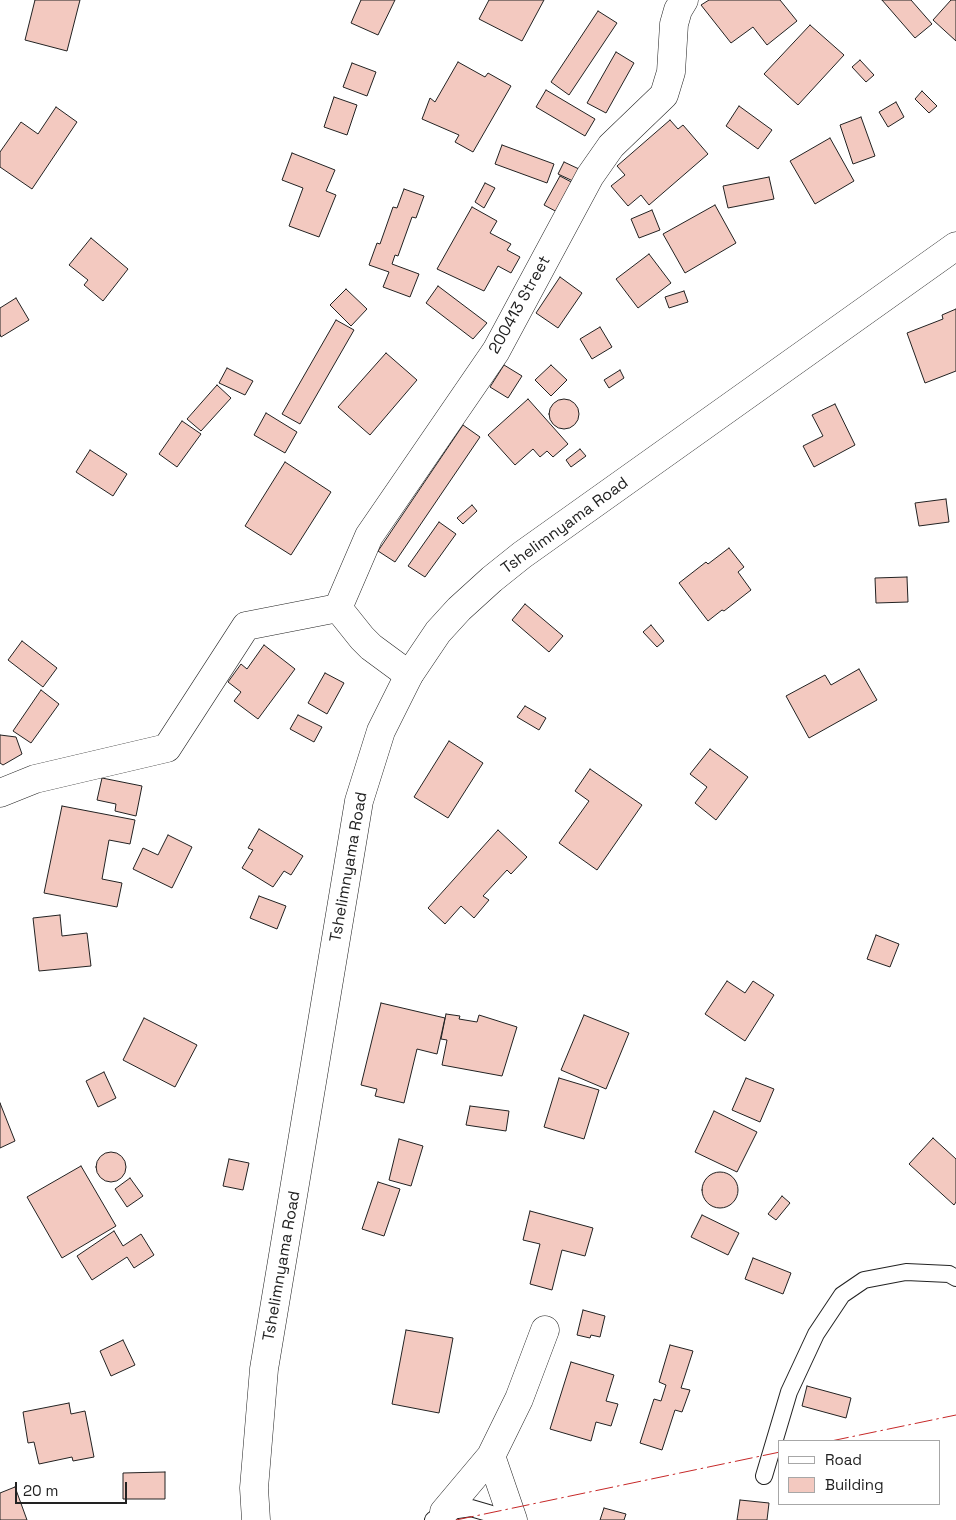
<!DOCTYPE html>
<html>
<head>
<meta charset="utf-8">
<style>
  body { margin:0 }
  #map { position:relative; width:956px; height:1520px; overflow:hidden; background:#fff; font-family:"Space Grotesk",sans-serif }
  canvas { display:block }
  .legend { position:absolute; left:778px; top:1440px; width:162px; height:65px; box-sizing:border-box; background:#fff; border:1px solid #a7a7a7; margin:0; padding:6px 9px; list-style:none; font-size:15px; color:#222 }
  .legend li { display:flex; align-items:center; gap:10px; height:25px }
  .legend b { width:25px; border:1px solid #a7a7a7 }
  .scale { position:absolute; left:15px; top:1482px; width:112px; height:22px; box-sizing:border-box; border:2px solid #222; border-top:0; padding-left:6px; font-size:15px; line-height:18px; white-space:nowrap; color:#222; -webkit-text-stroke:4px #fff; paint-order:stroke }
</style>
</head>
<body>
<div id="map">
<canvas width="956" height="1520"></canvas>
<ul class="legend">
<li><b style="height:6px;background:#fff"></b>Road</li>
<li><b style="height:14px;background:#f3c9c0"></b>Building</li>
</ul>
<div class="scale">20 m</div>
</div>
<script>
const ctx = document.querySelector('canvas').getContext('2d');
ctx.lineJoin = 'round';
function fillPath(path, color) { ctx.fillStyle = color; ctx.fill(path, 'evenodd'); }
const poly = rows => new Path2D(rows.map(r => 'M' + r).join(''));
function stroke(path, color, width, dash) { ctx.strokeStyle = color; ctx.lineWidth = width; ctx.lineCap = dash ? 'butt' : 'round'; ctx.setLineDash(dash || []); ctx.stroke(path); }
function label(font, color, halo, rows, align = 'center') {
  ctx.font = font + ' "Space Grotesk",sans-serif'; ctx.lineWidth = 4; ctx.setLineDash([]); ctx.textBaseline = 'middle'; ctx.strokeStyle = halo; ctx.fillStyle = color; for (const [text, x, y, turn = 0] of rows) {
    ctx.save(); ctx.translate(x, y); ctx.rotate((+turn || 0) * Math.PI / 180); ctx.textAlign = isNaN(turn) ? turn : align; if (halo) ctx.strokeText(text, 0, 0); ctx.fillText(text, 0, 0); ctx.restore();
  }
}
const building = poly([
  [35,0,80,0,67,51,25,40,35,0],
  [361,0,395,0,378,35,351,23,361,0],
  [489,0,544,0,522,41,479,19,489,0],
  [709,0,780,0,797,21,767,45,753,27,731,43,701,5,709,0],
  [882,0,911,0,932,24,915,38,882,0],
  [951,0,956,0,956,41,933,20,951,0],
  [598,11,617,23,569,95,551,82,598,11],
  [810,25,844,55,798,105,764,74,810,25],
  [616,52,634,63,606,113,587,103,616,52],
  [860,60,874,75,866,82,852,67,860,60],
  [458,62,485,77,488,73,511,86,473,152,455,142,459,135,422,119,430,98,435,102,458,62],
  [352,63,376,72,367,96,343,87,352,63],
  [546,90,595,119,585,136,536,107,546,90],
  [922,91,937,106,929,113,915,99,922,91],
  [334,97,357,105,347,135,324,127,334,97],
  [896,102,904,117,888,127,879,112,896,102],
  [739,106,772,130,758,149,726,126,739,106],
  [56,107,77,122,32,189,0,167,0,152,21,122,38,134,56,107],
  [861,117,875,156,853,164,840,125,861,117],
  [670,120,678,129,683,125,708,154,649,205,641,195,628,206,611,186,625,175,617,166,670,120],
  [830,138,854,181,815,204,790,161,830,138],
  [502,145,554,164,547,183,495,164,502,145],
  [292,153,335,170,326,191,336,195,319,237,289,226,303,188,282,180,292,153],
  [564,162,579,169,573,181,558,174,564,162],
  [560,176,575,184,559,213,544,205,560,176],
  [769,177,774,199,728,208,723,186,769,177],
  [485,183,495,188,484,208,475,202,485,183],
  [404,189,424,196,416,218,412,217,398,256,395,255,392,264,419,274,410,297,383,287,389,272,369,265,377,243,380,244,393,207,397,208,404,189],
  [715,205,736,243,685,273,663,234,715,205],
  [472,207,497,221,490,233,511,244,507,250,520,257,511,273,498,266,484,291,437,269,472,207],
  [652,210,660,230,639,238,631,219,652,210],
  [91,238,128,269,103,301,84,285,88,280,69,265,91,238],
  [649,254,671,283,638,308,616,279,649,254],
  [560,277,582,293,558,328,536,313,560,277],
  [438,286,487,323,473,339,426,303,438,286],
  [346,289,367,309,351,326,330,305,346,289],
  [684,291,688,302,669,308,665,297,684,291],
  [16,298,29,320,1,337,0,334,0,308,16,298],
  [956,309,956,371,925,383,907,333,943,319,942,315,956,309],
  [336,320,354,330,300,424,282,414,336,320],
  [600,327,612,347,592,359,580,339,600,327],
  [386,353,417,380,370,435,338,407,386,353],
  [504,365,522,376,508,398,490,387,504,365],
  [551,365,567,380,551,396,535,380,551,365],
  [227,368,253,381,245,395,219,383,227,368],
  [620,370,624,378,609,388,604,380,620,370],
  [217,385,231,398,201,431,187,419,217,385],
  [528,399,568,444,553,457,547,451,540,457,533,449,515,465,488,435,528,399],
  '549 414a15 15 0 1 1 30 0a15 15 0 1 1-30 0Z',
  [835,404,855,445,814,467,803,446,823,436,812,415,835,404],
  [266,413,297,432,285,453,254,435,266,413],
  [182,421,201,434,177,467,159,454,182,421],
  [463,425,480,437,395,562,378,551,463,425],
  [580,449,586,456,571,467,566,460,580,449],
  [90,450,127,474,113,496,76,472,90,450],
  [285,462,331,492,291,555,245,526,285,462],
  [946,499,949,522,919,526,915,503,946,499],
  [472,505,477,511,463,524,457,518,472,505],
  [439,522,456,534,425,577,408,566,439,522],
  [729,548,744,567,738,572,751,590,724,611,722,610,708,621,679,583,706,562,708,564,729,548],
  [907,577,908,602,876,603,875,578,907,577],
  [525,604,563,636,549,652,512,620,525,604],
  [651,625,664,641,657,647,643,632,651,625],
  [22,641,57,668,43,687,8,660,22,641],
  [264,645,295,669,258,719,234,701,241,692,228,682,241,664,247,669,264,645],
  [859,669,877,700,809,738,786,696,825,675,831,685,859,669],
  [325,673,344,683,327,714,308,703,325,673],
  [41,690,59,704,31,743,13,731,41,690],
  [525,706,546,718,539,730,517,717,525,706],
  [298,715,322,727,314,742,290,729,298,715],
  [0,735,16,737,22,754,3,765,0,763,0,735],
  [449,741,483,763,448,818,414,797,449,741],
  [710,749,748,777,716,820,695,803,707,787,690,774,710,749],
  [590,769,642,805,597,870,559,843,589,801,575,791,590,769],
  [102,778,142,786,136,816,115,811,116,804,97,800,102,778],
  [62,806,135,820,130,844,109,840,102,879,122,883,117,907,44,893,62,806],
  [259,829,303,856,291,875,284,871,273,887,242,868,253,850,248,848,259,829],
  [498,830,527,857,511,874,507,870,483,896,489,900,474,918,461,906,445,924,428,908,498,830],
  [168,835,192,847,172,888,133,869,143,848,158,855,168,835],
  [259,896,286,906,277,929,250,918,259,896],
  [60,915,62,936,87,933,91,966,39,971,33,918,60,915],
  [876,935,899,944,890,967,867,959,876,935],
  [727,981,745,993,753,981,774,995,745,1041,705,1014,727,981],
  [381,1003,445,1018,437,1054,417,1049,404,1103,375,1096,377,1089,361,1085,381,1003],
  [446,1014,460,1016,459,1019,477,1022,479,1015,517,1027,502,1076,442,1065,447,1040,441,1039,446,1014],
  [584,1015,629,1033,606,1089,561,1070,584,1015],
  [144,1018,197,1045,175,1087,123,1060,144,1018],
  [104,1072,116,1098,98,1107,86,1081,104,1072],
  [559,1078,599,1090,584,1139,544,1127,559,1078],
  [746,1078,774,1089,760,1122,732,1110,746,1078],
  [0,1103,15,1141,0,1148,0,1103],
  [470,1106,509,1111,506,1131,466,1125,470,1106],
  [714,1111,757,1132,737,1172,695,1152,714,1111],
  [933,1138,956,1159,956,1202,954,1205,909,1164,933,1138],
  [399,1139,423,1146,411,1186,389,1180,399,1139],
  '96 1167a15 15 0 1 1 30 0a15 15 0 1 1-30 0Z',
  [229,1159,249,1163,243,1190,223,1186,229,1159],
  [81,1166,116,1226,62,1258,27,1197,81,1166],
  '702 1190a18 18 0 1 1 36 0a18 18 0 1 1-36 0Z',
  [130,1178,143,1196,127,1207,115,1189,130,1178],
  [378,1182,400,1189,384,1236,362,1229,378,1182],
  [782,1196,790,1203,776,1220,768,1214,782,1196],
  [530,1211,593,1228,585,1256,562,1250,552,1290,530,1284,540,1244,523,1240,530,1211],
  [702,1215,739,1233,728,1255,691,1237,702,1215],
  [114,1231,123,1246,141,1234,154,1255,134,1268,127,1257,92,1280,77,1256,114,1231],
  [753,1258,791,1273,783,1294,745,1279,753,1258],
  [583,1310,605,1316,600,1337,591,1335,590,1338,577,1335,583,1310],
  [406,1330,453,1338,439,1413,392,1404,406,1330],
  [123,1340,135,1365,111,1376,100,1351,123,1340],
  [670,1345,693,1351,681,1388,690,1390,682,1412,675,1410,662,1450,640,1443,654,1399,661,1401,666,1385,659,1382,670,1345],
  [571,1362,614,1375,606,1401,618,1404,611,1426,596,1422,591,1441,550,1429,571,1362],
  [807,1386,851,1398,846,1418,802,1406,807,1386],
  [69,1403,71,1414,85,1411,94,1457,73,1461,72,1457,39,1464,34,1442,28,1443,23,1412,69,1403],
  [165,1472,165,1499,123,1499,123,1473,165,1472],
  [15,1487,27,1520,0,1520,0,1493,15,1487],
  [740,1500,769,1503,767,1520,737,1520,740,1500],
  [604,1508,626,1514,624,1520,600,1520,604,1508]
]);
fillPath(building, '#f3c9c0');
stroke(building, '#222', 1);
const lane = poly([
  [764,1476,789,1392,816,1334,842,1295,864,1280,906,1272,949,1274,956,1278],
  [433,1520,444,1512,471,1508,512,1520]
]);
const street = poly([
  [338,608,369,536,496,351,590,176,611,146,664,95,671,72,674,24,678,10,684,0],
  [338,608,362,638,371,647,409,675],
  [0,793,35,779,167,748,246,626,338,608],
  [491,1456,513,1520],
  [444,1512,491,1456,519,1399,545,1330]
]);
const secondary = poly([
  [256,1520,254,1488,264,1369,359,801,381,731,409,675,438,632,459,609,492,579,522,555,956,246]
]);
stroke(lane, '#222', 18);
stroke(street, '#222', 29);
stroke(secondary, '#222', 29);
stroke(lane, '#fff', 16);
stroke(street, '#fff', 28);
stroke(secondary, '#fff', 28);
stroke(poly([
  [831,1441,956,1415],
  [456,1520,780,1452]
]), '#c62828', 1, [18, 4, 2.5, 4]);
label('16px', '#222', '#fff', [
  ["200413 Street",520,305,-61],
  ["Tshelimnyama Road",565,526,-36],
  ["Tshelimnyama Road",349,867,-80],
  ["Tshelimnyama Road",282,1266,-80]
]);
</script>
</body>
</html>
